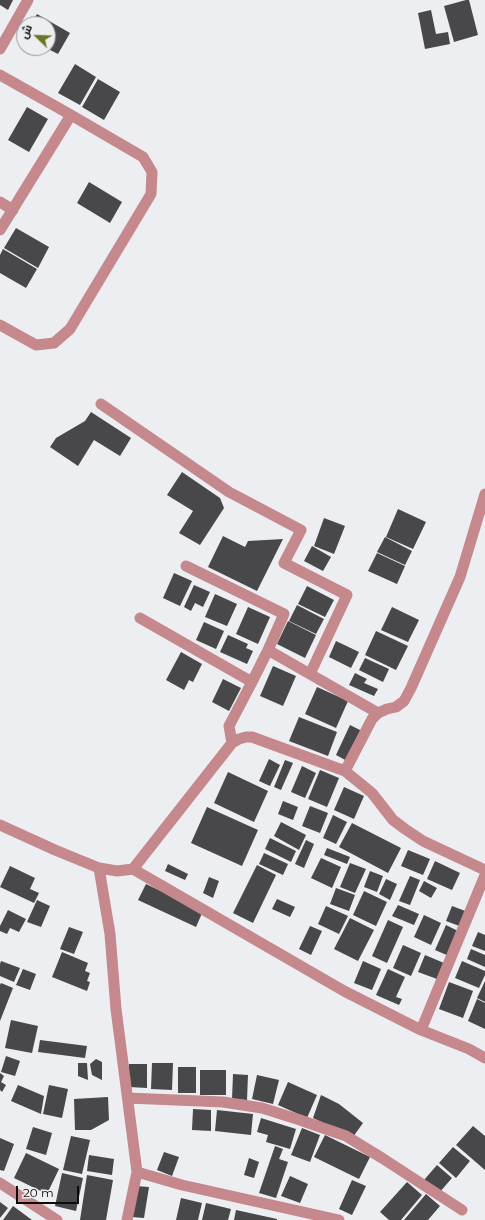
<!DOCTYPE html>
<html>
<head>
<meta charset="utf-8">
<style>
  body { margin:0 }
  #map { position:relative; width:485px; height:1220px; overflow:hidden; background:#eceef1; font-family:Montserrat,Cairo,sans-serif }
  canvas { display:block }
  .north { position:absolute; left:16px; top:16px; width:40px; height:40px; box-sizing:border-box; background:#eceef1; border:1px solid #929496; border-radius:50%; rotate:293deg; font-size:11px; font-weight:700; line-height:16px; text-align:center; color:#0c0c0d }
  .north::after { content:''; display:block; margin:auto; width:14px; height:18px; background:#6d7621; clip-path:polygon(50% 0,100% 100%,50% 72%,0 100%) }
  .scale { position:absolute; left:16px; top:1186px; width:63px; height:18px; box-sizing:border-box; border:2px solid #0c0c0d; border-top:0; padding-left:5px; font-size:12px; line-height:14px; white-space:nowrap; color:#0c0c0d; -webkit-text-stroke:3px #eceef1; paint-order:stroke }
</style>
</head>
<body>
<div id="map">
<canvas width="485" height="1220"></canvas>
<div class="north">ش</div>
<div class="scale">20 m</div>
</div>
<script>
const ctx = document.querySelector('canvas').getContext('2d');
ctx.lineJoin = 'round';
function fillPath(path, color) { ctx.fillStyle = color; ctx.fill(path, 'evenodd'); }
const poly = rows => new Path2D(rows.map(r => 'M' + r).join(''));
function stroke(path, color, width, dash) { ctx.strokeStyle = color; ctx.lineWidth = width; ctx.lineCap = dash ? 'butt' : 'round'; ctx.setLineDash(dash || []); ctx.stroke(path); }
fillPath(poly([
  [0,0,13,0,8,10,0,5],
  [466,0,469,0,478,35,454,42,444,6],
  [431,10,436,34,448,32,450,44,425,49,418,13],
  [37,14,70,33,58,54,48,49,48,24,31,24],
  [75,64,96,77,80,105,58,93],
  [98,79,120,92,104,120,82,107],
  [27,107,48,119,29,152,8,140],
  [89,182,122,202,110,223,77,203],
  [16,228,49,247,38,268,4,248],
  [3,249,37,269,26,288,0,273,0,255],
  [91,412,131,438,120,456,94,440,78,466,50,447,56,438,85,421],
  [182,472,220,498,224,508,200,545,179,533,193,511,167,495],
  [398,509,426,522,413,549,386,537],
  [324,518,345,526,334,554,314,546],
  [223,536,245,547,248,541,283,539,257,591,208,567],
  [385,537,412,551,405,565,377,552],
  [312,546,331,557,323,571,304,561],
  [377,553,405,566,397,584,368,571],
  [174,573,192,581,180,606,163,598],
  [194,585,210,592,203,607,195,603,191,611,184,607],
  [307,586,334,600,325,617,298,604],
  [215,594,237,604,227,626,205,617],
  [297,605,324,619,316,634,289,621],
  [248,607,270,617,258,644,236,634],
  [392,607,419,620,408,642,381,630],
  [288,621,316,635,305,658,277,644],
  [204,622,224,631,216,649,196,640],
  [376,631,408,646,396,670,365,655],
  [228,635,248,644,246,648,253,651,247,664,220,652],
  [336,641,359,652,351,668,329,657],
  [181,652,202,664,193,682,189,680,184,690,166,680],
  [365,658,389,669,383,682,359,670],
  [273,666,296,676,283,706,260,696],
  [355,673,367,679,364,683,378,689,374,696,349,685],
  [223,679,241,688,229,711,212,702],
  [317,687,348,701,336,728,305,714],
  [299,717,337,732,328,756,289,741],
  [350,725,362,731,347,761,336,755],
  [269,759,280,765,270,786,259,781],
  [285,760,293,763,281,790,274,787],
  [302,766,316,773,305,798,291,792],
  [320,770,339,778,327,807,308,799],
  [228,772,268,791,254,822,214,803],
  [344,787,364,796,354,819,334,810],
  [283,801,298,807,293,820,278,814],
  [310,806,328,813,320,833,302,826],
  [207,807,258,830,242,866,191,843],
  [333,815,347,822,336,844,323,838],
  [281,822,306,835,299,850,274,836],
  [352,823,401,848,388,873,339,847],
  [270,838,296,851,291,862,265,849],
  [306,840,314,844,304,868,295,864],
  [327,848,350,857,347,864,324,855],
  [408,850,430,859,423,875,401,866],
  [264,853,288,864,283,875,259,864],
  [321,858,341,867,332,888,311,878],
  [435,861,460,873,452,890,427,879],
  [350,863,366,869,355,893,340,887],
  [168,864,188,874,185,880,165,871],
  [257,865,276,875,253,923,233,913],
  [10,866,35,878,30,889,39,893,34,903,0,887],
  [370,871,383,876,377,892,364,887],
  [410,876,420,880,410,905,399,901],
  [209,877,219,881,213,898,203,893],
  [386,879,397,884,390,900,379,894],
  [424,881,437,888,431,898,419,891],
  [146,884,203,911,196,927,138,900],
  [336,888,355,895,349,911,330,904],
  [364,891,387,902,376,926,353,915],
  [277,899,295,907,290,917,272,909],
  [37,900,50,906,41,927,27,922],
  [398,905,419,914,414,925,392,916],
  [326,906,348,916,339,934,318,924],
  [452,906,468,912,462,927,446,921],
  [8,910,26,919,19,932,10,928,7,934,0,931,0,926],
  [424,915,441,923,431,945,414,937],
  [350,918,374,930,358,961,334,949],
  [388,920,403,927,387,963,372,956],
  [446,925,460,932,449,956,435,950],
  [310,926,322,931,311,955,299,949],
  [69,927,83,932,74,954,60,949],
  [478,932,485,935,485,951,472,946],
  [403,945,421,953,411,976,393,968],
  [471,949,485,955,485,967,467,959],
  [62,952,88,963,85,971,90,973,87,981,90,982,87,991,52,977],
  [425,955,444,963,437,979,418,972],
  [1,961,20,968,14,982,0,976,0,964],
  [363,961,381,969,372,990,354,983],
  [462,961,485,971,485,975,479,988,455,978],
  [23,969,36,974,30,990,16,985],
  [388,969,405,977,396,997,402,999,399,1005,376,995],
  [485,981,485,1002,477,998],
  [449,982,473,991,463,1018,439,1009],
  [1,983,13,988,0,1021,0,985],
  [477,999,485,1003,485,1029,468,1021],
  [11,1020,38,1026,32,1053,5,1048],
  [40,1040,87,1046,85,1058,38,1052],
  [6,1056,20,1061,15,1076,1,1072],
  [96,1059,102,1062,102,1080,92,1075,90,1064],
  [78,1063,87,1063,88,1080,78,1076],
  [152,1063,173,1063,172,1090,151,1089],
  [129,1064,147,1064,147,1088,129,1087],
  [178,1067,196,1067,196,1093,178,1093],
  [200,1070,226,1070,226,1095,200,1095],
  [0,1073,4,1076,1,1082,6,1085,2,1092,0,1090],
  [233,1074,248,1075,247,1100,232,1099],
  [257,1075,279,1080,273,1104,252,1099],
  [288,1082,317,1095,307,1118,278,1105],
  [18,1085,44,1096,41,1114,11,1101],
  [49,1085,68,1089,62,1118,43,1114],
  [321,1095,339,1104,363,1123,353,1137,313,1118],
  [108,1097,109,1120,91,1130,75,1130,74,1099],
  [193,1109,211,1110,211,1131,192,1130],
  [217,1110,253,1114,251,1135,215,1131],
  [261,1118,296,1129,290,1149,266,1142,268,1135,257,1132],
  [473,1126,485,1136,485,1170,456,1145],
  [33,1127,52,1133,46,1155,26,1149],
  [302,1128,320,1135,310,1162,291,1155],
  [325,1135,370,1157,359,1179,314,1157],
  [71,1136,90,1140,82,1174,63,1170],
  [0,1138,14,1144,4,1171,0,1170],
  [275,1146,283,1149,279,1159,288,1162,276,1198,259,1193],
  [453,1147,470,1161,456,1178,439,1163],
  [164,1152,179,1157,172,1176,157,1170],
  [26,1153,59,1169,47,1194,14,1178],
  [89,1155,114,1159,112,1175,87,1171],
  [249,1158,259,1162,254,1178,244,1175],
  [437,1165,452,1178,439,1193,424,1180],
  [62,1173,83,1178,76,1211,55,1206],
  [87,1175,113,1180,106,1220,80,1220],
  [290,1176,308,1184,300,1203,281,1196],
  [352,1180,366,1186,352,1215,339,1209],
  [407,1182,422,1195,401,1220,389,1220,380,1212],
  [136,1186,149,1187,144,1218,132,1217],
  [426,1194,440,1206,428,1220,404,1220],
  [181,1198,202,1203,198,1220,176,1220],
  [0,1202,8,1208,0,1218],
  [206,1203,231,1209,228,1220,202,1220],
  [13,1206,32,1220,3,1220],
  [236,1210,277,1219,277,1220,234,1220]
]), '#484749');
stroke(poly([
  [0,49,28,0],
  [0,75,71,115,143,157,152,172,151,194,70,329,54,343,36,345,0,325],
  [0,202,13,210],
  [0,230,71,115],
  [101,404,229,492,301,530,284,563,347,595,310,674],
  [186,566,284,614,268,650,378,713],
  [140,618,252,682,268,650],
  [232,743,229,726,252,682],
  [345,771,372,719,378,713,387,709,396,707,404,701,411,688,460,577,485,494],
  [0,825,55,850,99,868,117,871,133,869,344,991,421,1030,469,1049,485,1058],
  [99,868,110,934,116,1009,137,1172,127,1220],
  [133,869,232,743,239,739,246,737,252,737,345,771,372,793,393,820,405,829,423,841,485,870],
  [421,1030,485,875],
  [128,1098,223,1102,262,1108,300,1120,346,1136,382,1158,462,1210],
  [137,1172,182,1185,339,1220],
  [0,1183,57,1220]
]), '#c5888c', 11);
</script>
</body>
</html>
